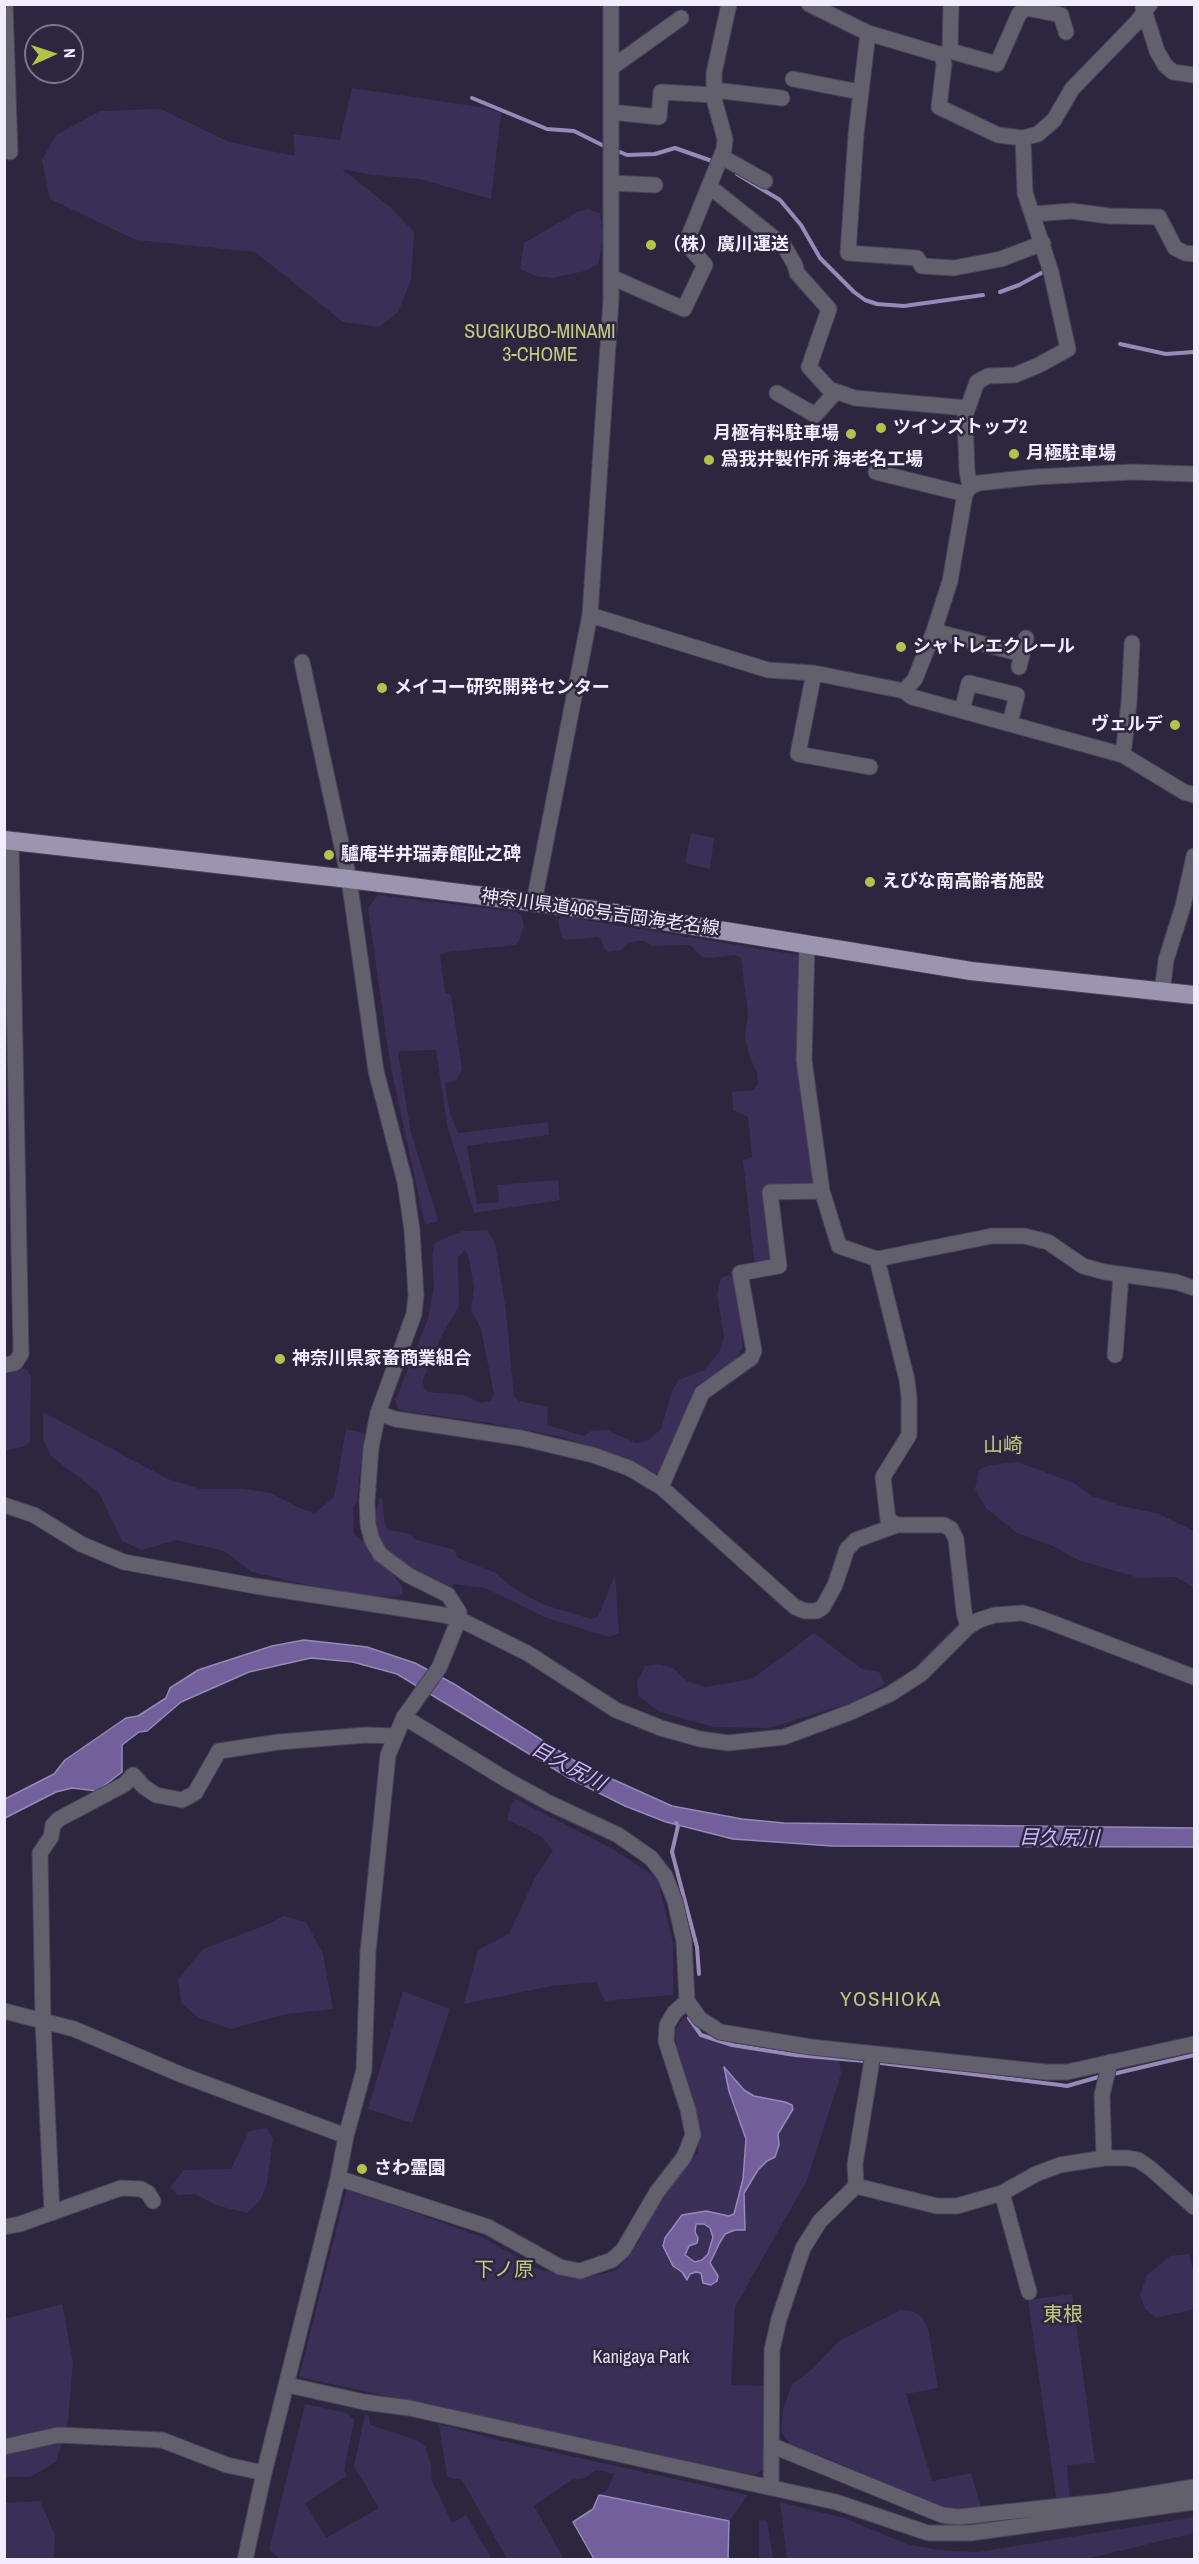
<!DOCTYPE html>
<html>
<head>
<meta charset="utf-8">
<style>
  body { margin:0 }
  #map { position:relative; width:1199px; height:2564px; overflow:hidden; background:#2d263f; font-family:"Archivo Narrow",sans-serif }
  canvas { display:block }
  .frame { position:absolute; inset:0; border:6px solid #f1edfe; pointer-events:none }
  .north { position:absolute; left:24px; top:24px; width:60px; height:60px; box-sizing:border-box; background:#2d263f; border:2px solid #7b768b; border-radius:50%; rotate:87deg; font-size:16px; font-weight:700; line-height:24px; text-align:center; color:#f1edfe }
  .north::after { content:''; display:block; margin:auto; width:21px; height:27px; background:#b3c24b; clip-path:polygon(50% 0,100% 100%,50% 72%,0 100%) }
</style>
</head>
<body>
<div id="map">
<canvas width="1199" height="2564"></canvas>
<div class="frame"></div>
<div class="north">N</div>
</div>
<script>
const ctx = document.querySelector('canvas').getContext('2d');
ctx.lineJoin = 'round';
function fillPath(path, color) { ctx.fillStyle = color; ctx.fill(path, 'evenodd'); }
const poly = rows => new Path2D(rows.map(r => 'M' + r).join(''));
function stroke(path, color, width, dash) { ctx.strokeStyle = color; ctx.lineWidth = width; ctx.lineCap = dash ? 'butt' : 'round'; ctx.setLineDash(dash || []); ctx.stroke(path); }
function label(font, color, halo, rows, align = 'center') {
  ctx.font = font + ' "Archivo Narrow","Noto Sans JP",sans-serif'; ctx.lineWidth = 5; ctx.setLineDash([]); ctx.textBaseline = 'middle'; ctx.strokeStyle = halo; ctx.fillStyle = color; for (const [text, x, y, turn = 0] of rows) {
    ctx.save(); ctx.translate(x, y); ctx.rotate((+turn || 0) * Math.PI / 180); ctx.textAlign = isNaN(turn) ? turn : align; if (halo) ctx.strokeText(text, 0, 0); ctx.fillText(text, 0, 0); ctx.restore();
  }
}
fillPath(poly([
  [352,88,487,108,501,113,491,199,419,179,372,175,342,169,390,207,414,232,411,280,398,312,379,327,343,322,255,252,136,240,50,199,42,160,56,135,100,111,161,109,229,142,295,156,293,134,340,140],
  [588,209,600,213,603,238,598,264,585,271,552,278,536,276,520,269,524,243,577,212],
  [691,833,714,838,710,869,685,863],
  [378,895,517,912,521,915,524,925,519,941,515,945,448,952,440,955,445,992,451,995,462,1069,456,1081,445,1083,450,1113,458,1133,548,1122,549,1135,467,1146,477,1204,499,1202,498,1185,558,1180,560,1200,474,1213,447,1125,436,1050,400,1051,398,1054,411,1133,437,1216,438,1221,425,1225,390,1063,368,908],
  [561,916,798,955,797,1061,819,1181,813,1187,767,1187,775,1259,758,1264,754,1260,743,1160,752,1157,748,1117,733,1110,732,1092,753,1090,758,1085,757,1072,750,1058,745,1038,748,1013,741,958,735,955,711,958,702,957,690,945,652,946,645,941,636,941,627,944,622,950,608,952,604,948,601,939,597,937,565,940,561,936,558,921],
  [487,1230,495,1243,506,1311,514,1396,519,1401,548,1407,547,1425,584,1436,591,1431,607,1430,636,1443,647,1441,661,1429,672,1391,678,1380,704,1370,720,1351,724,1336,717,1294,721,1278,730,1275,737,1285,743,1332,742,1349,734,1360,695,1387,662,1471,653,1475,615,1454,558,1436,483,1422,404,1411,398,1408,395,1401,428,1319,434,1286,432,1258,434,1245,438,1241,463,1231],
  [464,1251,468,1254,474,1287,471,1310,481,1329,494,1394,491,1400,486,1402,480,1403,465,1395,429,1392,424,1388,423,1380,432,1357,442,1335,459,1306,458,1258],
  [13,1365,26,1369,31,1375,30,1442,23,1447,5,1450,4,1366],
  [43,1412,168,1479,200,1489,243,1489,271,1493,302,1509,315,1513,334,1497,346,1429,364,1433,357,1503,353,1507,354,1534,364,1542,372,1557,394,1575,402,1587,403,1593,399,1597,355,1596,252,1572,224,1551,177,1540,142,1550,122,1541,99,1493,51,1456,43,1439],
  [1018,1462,1074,1483,1092,1496,1122,1506,1159,1514,1194,1531,1194,1592,1192,1586,1175,1577,1139,1578,1078,1560,1053,1546,1017,1533,986,1508,975,1489,979,1470,990,1465],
  [379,1499,382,1499,385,1524,388,1530,411,1534,414,1539,455,1550,457,1557,462,1560,494,1572,515,1589,542,1604,591,1619,598,1617,615,1574,619,1633,609,1637,547,1618,485,1588,454,1584,449,1590,411,1571,387,1554,373,1527],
  [814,1633,862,1669,879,1672,885,1684,854,1702,769,1728,714,1727,660,1712,638,1696,637,1683,645,1666,659,1664,673,1668,687,1681,705,1687,752,1679],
  [514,1798,611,1848,657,1878,673,1943,673,1995,605,2001,596,1982,552,1986,464,2004,478,1950,509,1934,535,1878,553,1851,542,1837,507,1819],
  [284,1916,306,1922,323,1954,333,2009,286,2014,231,2029,199,2018,181,2003,178,1979,203,1949,266,1925],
  [403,1991,450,2009,412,2123,368,2109],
  [686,2015,703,2038,839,2060,841,2074,807,2180,735,2307,731,2385,768,2386,767,2468,754,2475,299,2377,347,2188,484,2238,537,2269,579,2279,615,2271,638,2243,659,2201,698,2152,697,2117,676,2048,675,2030],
  [267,2128,273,2139,267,2183,260,2201,247,2213,215,2205,196,2194,178,2195,170,2187,184,2170,231,2169,249,2131],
  [1189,2254,1194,2274,1194,2309,1157,2318,1145,2309,1140,2295,1147,2275,1170,2256],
  [1072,2294,1095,2463,1067,2465,1070,2501,1057,2503,1028,2300],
  [62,2304,73,2362,68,2422,56,2462,30,2477,5,2477,5,2319],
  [901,2310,912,2311,922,2317,929,2332,938,2388,906,2394,932,2481,971,2473,982,2510,953,2511,928,2502,827,2458,791,2446,781,2431,783,2409,792,2384,811,2370,839,2341],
  [305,2404,347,2413,354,2420,344,2470,347,2476,305,2503,326,2538,379,2508,354,2466,365,2414,369,2416,370,2425,414,2439,425,2446,431,2464,432,2481,452,2523,466,2515,492,2559,282,2560,269,2550],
  [439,2424,507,2442,748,2495,729,2521,599,2495,608,2489,614,2474,596,2470,585,2478,571,2480,534,2506,564,2559,507,2559,462,2480,447,2477],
  [40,2501,55,2535,54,2559,5,2559,5,2503],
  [780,2502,844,2518,907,2544,937,2550,978,2552,1194,2517,1194,2533,1086,2559,787,2559],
  [759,2519,767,2521,773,2559,759,2559]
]), '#3a2f56');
const water = poly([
  [304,1640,367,1647,415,1663,454,1684,581,1765,672,1806,742,1819,784,1823,1194,1828,1194,1847,832,1846,733,1839,666,1822,625,1806,569,1778,397,1674,353,1662,311,1658,249,1672,181,1702,147,1731,139,1732,122,1745,122,1772,97,1791,72,1788,56,1792,5,1818,5,1799,54,1774,65,1760,126,1718,138,1716,166,1698,170,1688,198,1670,272,1646,304,1640],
  [724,2067,744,2090,754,2096,785,2102,792,2105,793,2109,778,2134,779,2145,775,2157,767,2161,758,2170,744,2193,745,2230,735,2230,725,2234,719,2244,710,2263,718,2276,717,2281,711,2285,703,2283,701,2273,696,2272,690,2274,687,2280,682,2272,673,2266,663,2246,665,2238,682,2215,706,2211,729,2216,734,2214,743,2179,746,2139,729,2091,724,2067],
  [696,2224,704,2224,710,2228,713,2237,708,2254,702,2260,695,2262,685,2255,689,2246,697,2243,698,2238,695,2232,696,2224],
  [599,2495,729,2521,728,2559,594,2559,573,2522,593,2509,599,2495]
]);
fillPath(water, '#71609c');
stroke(water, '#978ab9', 1.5);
stroke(poly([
  [472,98,547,129,574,131,602,145],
  [620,152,627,155,655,154,675,148,712,161],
  [737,174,780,200,801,225,820,258,854,292,865,300,877,304,904,306,983,295],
  [1000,292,1019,285,1045,271],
  [1120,344,1166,354,1194,352],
  [676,1823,678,1826,672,1852,697,1947,699,1974],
  [689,2018,701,2035,732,2045,795,2055,865,2061],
  [881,2063,1060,2085,1067,2086,1102,2076],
  [1113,2074,1194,2055]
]), '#978ab9', 4);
const minor = poly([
  [5,4,10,152],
  [809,4,868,33,942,55],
  [1143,7,1157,51,1165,65,1173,72,1194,75],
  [868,33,856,134,848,253,917,258,922,266,954,268,1001,259,1043,243],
  [950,51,951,4],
  [942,55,944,64,939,107,998,135,1023,138,1038,134,1054,120,1072,89,1137,22,1150,4],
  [942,55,950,51,997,64,1019,14,1026,8,1061,15,1066,32],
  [611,68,681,18],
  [793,79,860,92],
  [714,90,782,98],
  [611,112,659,117,661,92,714,95],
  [722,157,765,181],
  [611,183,655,185],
  [710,187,784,246,795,265,797,273,829,309,809,367,829,389,855,398,967,408],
  [1034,214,1072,211,1109,216,1159,217,1175,248,1185,253,1194,254],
  [611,277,684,309,705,265,686,243,724,149,725,139,714,99,714,73,729,4],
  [777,393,815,415,836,392],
  [876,472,965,494],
  [970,487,967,471,965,416,977,382,988,376,1015,375,1039,365,1068,349,1051,272,1025,193,1023,138],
  [590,615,768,670,814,673,904,691,912,697,1123,755,1184,792,1194,795],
  [934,631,1022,654],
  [1019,667,1026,638],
  [814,673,798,754,870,767],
  [904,691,915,679,934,631,950,581,965,494,970,487,979,483,1035,477,1132,472,1194,474],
  [962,710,969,683,1017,695,1010,723],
  [1123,755,1129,703,1132,643],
  [534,902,590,615,611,300,611,4],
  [807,945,804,1060,822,1191,839,1246,877,1259,992,1236,1024,1236,1048,1242,1083,1266,1105,1272,1176,1282,1194,1288],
  [1162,993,1166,960,1183,906,1194,856],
  [877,1259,907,1380,909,1397,909,1435,883,1477,888,1520,897,1525],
  [1115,1355,1121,1275],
  [4,1365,15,1363,21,1354,11,841],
  [378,1413,395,1419,521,1438,593,1455,629,1468,661,1487,795,1607,805,1611,817,1611,823,1607,835,1585,847,1549,856,1540,897,1525,944,1525,951,1529,956,1539,964,1612,968,1627],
  [661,1487,702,1393,751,1358,754,1351,740,1273,779,1266,770,1192,822,1191],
  [4,1505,34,1515,81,1544,124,1562,255,1586,444,1615,459,1619,527,1653,616,1710,661,1728,700,1739,728,1743,784,1737,851,1712,890,1694,921,1674,968,1627,979,1620,995,1615,1023,1613,1042,1619,1194,1677],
  [404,1717,507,1780,549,1803,618,1835,651,1858,665,1876,675,1901,684,1941,687,2001,700,2019,720,2032,811,2047,1046,2072,1067,2072,1194,2044],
  [4,2011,74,2029,182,2075,346,2136],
  [1104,2158,1102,2095,1110,2062],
  [338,2178,488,2227,560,2267,580,2271,612,2260,623,2250,657,2192,684,2157,693,2135,688,2110,666,2041,667,2025,674,2013,687,2001],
  [856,2186,937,2206,957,2206,1002,2193,1036,2174,1060,2165,1104,2158,1127,2158,1138,2160,1150,2168,1194,2207],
  [1002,2193,1029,2292],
  [52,2213,43,2020,40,1853,51,1837,53,1825,59,1819,125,1784,133,1775,144,1787,156,1795,182,1800,195,1793,219,1751,279,1742,366,1735,394,1736],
  [4,2227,20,2224,121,2188,141,2189,148,2193,153,2201],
  [288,2385,364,2402,409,2408,836,2502,928,2533,971,2533,1194,2502],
  [773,2446,942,2515,958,2517,1110,2501,1194,2487],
  [4,2447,58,2435,162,2440,227,2465,264,2473],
  [771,2487,772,2350,779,2319,803,2248,820,2221,856,2186,855,2164,873,2054],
  [245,2560,264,2473,338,2178,346,2136,364,2070,368,1952,388,1755,404,1717,439,1668,459,1619,459,1612,448,1595,408,1575,380,1554,372,1540,368,1525,367,1501,371,1448,378,1413,414,1314,416,1295,412,1230,405,1182,376,1071,349,879,302,662]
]);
const major = poly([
  [4,840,349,879,602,911,971,971,1194,995]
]);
stroke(minor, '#48425a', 17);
stroke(major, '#48425a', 20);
stroke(minor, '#63606d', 15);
stroke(major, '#9b95af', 18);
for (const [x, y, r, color] of [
  [651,245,6,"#b3c24b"],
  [881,428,6,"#b3c24b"],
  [851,434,6,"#b3c24b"],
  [1014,454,6,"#b3c24b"],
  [709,460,6,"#b3c24b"],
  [901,647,6,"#b3c24b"],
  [382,688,6,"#b3c24b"],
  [1175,725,6,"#b3c24b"],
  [329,855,6,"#b3c24b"],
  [870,882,6,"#b3c24b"],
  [280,1359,6,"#b3c24b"],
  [362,2169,6,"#b3c24b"]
]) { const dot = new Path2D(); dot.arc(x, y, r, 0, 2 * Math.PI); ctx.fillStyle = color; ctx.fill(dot); stroke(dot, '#2d263f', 2); }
label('bold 18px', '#f1edfe', '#2d263f', [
  ["（株）廣川運送",663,245],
  ["ツインズトップ2",893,428],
  ["月極有料駐車場",839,434,"right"],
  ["月極駐車場",1026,454],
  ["爲我井製作所 海老名工場",721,460],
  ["シャトレエクレール",913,647],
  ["メイコー研究開発センター",394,688],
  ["ヴェルデ",1163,725,"right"],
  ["驢庵半井瑞寿館阯之碑",341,855],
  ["えびな南高齢者施設",882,882],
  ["神奈川県家畜商業組合",292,1359],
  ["さわ霊園",374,2169]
], 'left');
label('18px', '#f1edfe', '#2d263f', [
  ["神奈川県道406号吉岡海老名線",600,913,8]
]);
label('18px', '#e4e0f2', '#2d263f', [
  ["Kanigaya Park",641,2358]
]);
label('20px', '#c0cc80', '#2d263f', [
  ["SUGIKUBO-MINAMI",540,333],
  ["3-CHOME",540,356],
  ["山崎",1003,1447],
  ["下ノ原",504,2271],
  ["東根",1063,2316]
]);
label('italic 20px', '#cab7fe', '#2d263f', [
  ["目久尻川",568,1767,28],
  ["目久尻川",1059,1839,1]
]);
ctx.letterSpacing = '1.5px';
label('21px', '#c0cc80', '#2d263f', [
  ["YOSHIOKA",891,2000]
]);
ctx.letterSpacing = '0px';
</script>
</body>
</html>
